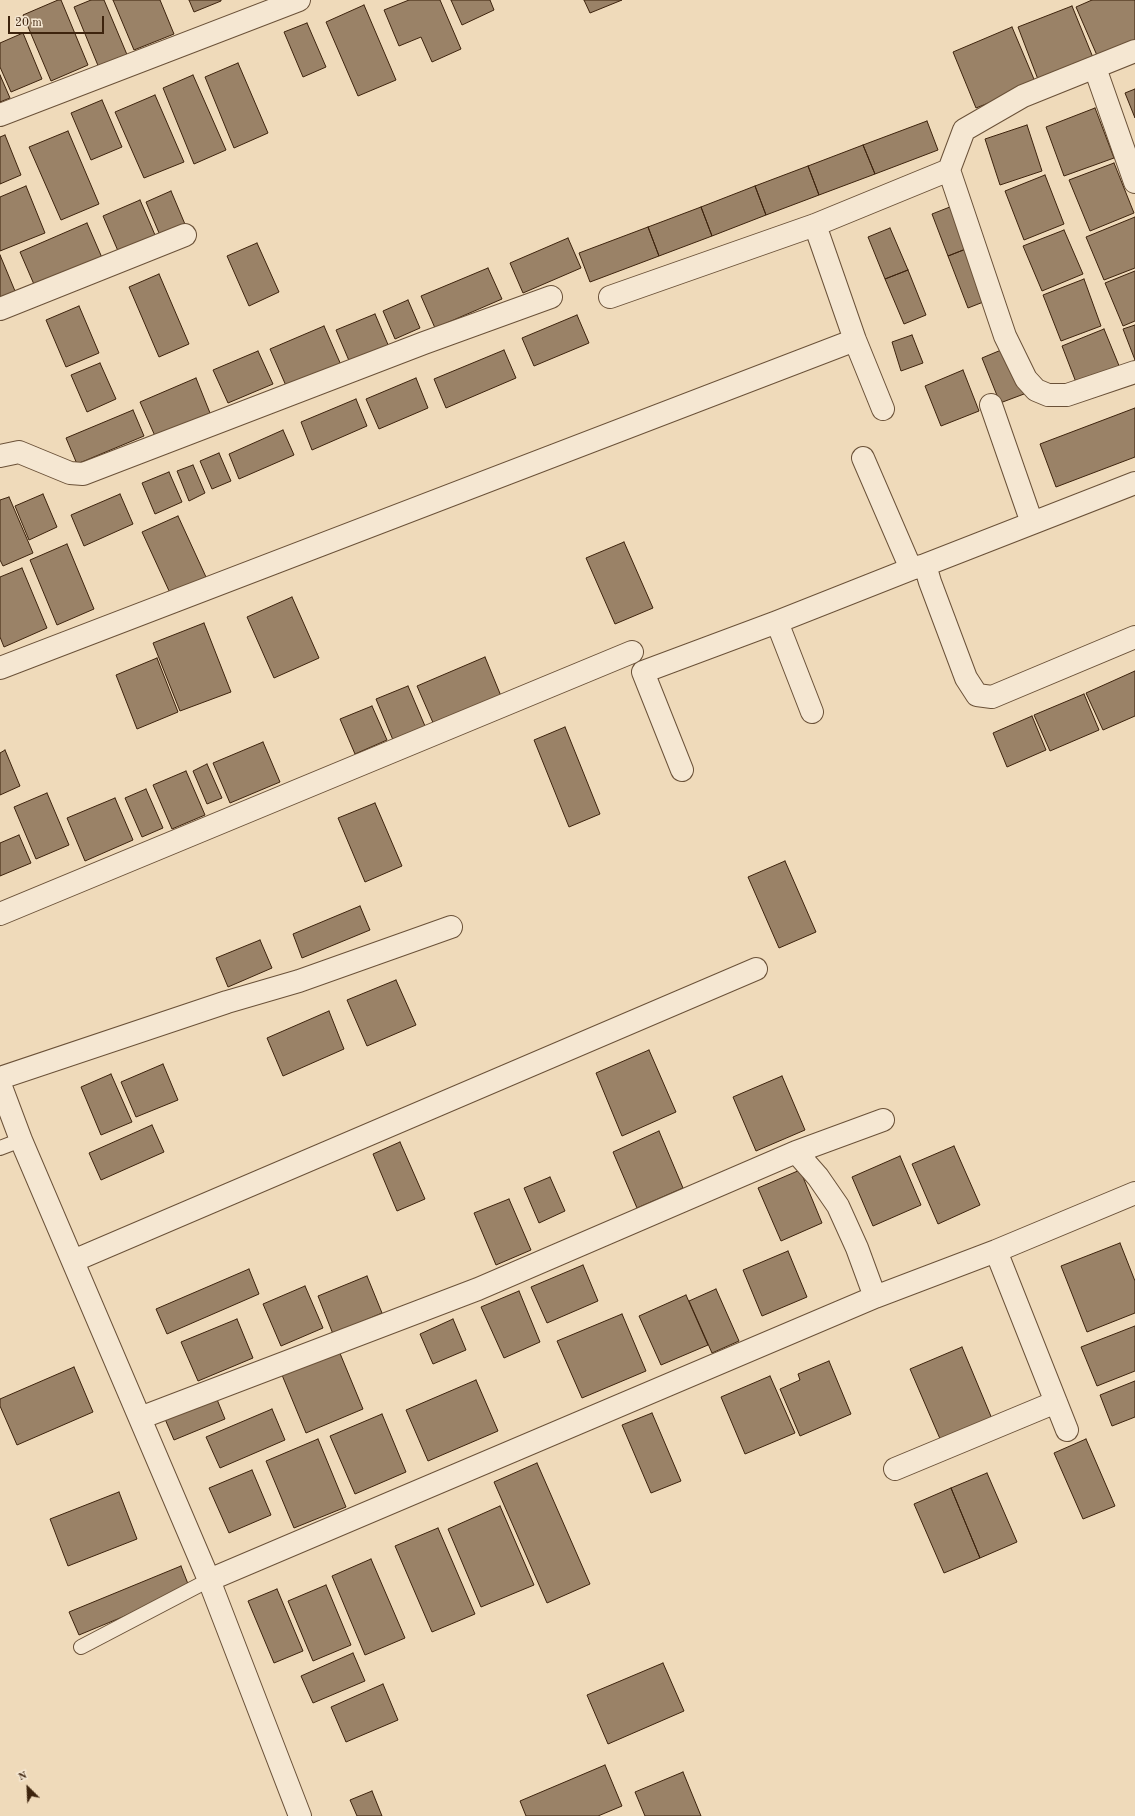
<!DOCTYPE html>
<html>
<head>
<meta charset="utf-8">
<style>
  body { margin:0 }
  #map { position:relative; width:1135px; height:1816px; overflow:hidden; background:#efdaba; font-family:"Old Standard TT",serif }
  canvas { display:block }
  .north { position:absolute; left:8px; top:1768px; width:40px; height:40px; -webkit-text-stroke:3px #f5e7d2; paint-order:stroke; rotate:336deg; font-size:11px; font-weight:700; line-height:16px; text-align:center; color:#3d230d }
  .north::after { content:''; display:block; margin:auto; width:14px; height:18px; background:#3d230d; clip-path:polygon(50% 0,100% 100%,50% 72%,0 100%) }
  .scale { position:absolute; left:8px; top:16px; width:96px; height:18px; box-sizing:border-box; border:2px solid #3d230d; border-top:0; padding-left:5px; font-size:12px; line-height:14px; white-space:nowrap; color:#3d230d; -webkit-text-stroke:3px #f5e7d2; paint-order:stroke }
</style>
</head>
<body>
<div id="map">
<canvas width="1135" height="1816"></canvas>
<div class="north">N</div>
<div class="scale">20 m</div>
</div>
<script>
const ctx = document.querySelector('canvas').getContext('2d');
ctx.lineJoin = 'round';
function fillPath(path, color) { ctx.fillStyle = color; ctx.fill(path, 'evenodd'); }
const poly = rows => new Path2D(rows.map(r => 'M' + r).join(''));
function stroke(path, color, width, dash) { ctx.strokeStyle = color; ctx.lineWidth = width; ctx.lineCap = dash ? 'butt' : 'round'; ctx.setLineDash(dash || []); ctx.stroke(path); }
const building = poly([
  [58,0,61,0,88,65,51,81,23,15,58,0],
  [91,0,104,0,128,57,99,68,74,7,91,0],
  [113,0,160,0,174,34,134,50,113,0],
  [189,0,221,0,221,1,194,12,189,0],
  [409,0,440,0,461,49,432,62,421,37,399,46,384,10,409,0],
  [451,0,490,0,494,10,462,25,451,0],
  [584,0,622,0,590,13,584,0],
  [1092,0,1135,0,1135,44,1099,60,1076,7,1092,0],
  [364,5,396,80,358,96,326,22,364,5],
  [1072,6,1094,60,1039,82,1018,27,1072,6],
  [307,23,326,67,303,77,284,32,307,23],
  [1012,27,1036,84,976,108,953,52,1012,27],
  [23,33,42,79,11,92,0,67,0,43,23,33],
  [238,63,268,133,234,148,205,77,238,63],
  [0,75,10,98,0,102,0,75],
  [193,75,226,150,194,164,163,88,193,75],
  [1135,89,1135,118,1125,93,1135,89],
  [155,95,184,162,144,178,115,112,155,95],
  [102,100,122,147,91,160,71,113,102,100],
  [1095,108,1114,158,1064,176,1046,127,1095,108],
  [927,121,938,150,875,174,863,145,927,121],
  [1027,125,1042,171,1000,185,985,139,1027,125],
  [68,131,99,204,61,220,29,147,68,131],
  [5,135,21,175,0,184,0,137,5,135],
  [863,145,875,174,819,195,808,166,863,145],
  [1114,163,1134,213,1090,231,1069,180,1114,163],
  [808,166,819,195,766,215,755,186,808,166],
  [1045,175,1064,224,1024,240,1005,191,1045,175],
  [26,186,45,233,0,251,0,197,26,186],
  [755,186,766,215,712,236,701,207,755,186],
  [171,191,187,229,162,240,146,202,171,191],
  [140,200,158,242,121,258,103,216,140,200],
  [955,205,971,247,948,256,932,214,955,205],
  [701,207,712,236,659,256,648,227,701,207],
  [1135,217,1135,268,1104,280,1086,237,1135,217],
  [87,223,103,260,36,289,20,252,87,223],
  [648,227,659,256,590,282,579,253,648,227],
  [890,228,908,270,885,279,868,237,890,228],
  [1064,230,1083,274,1042,291,1023,246,1064,230],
  [568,238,581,268,523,293,510,263,568,238],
  [257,243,279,292,249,306,227,256,257,243],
  [971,247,991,299,968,308,948,256,971,247],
  [0,255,15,291,0,298,0,255],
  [488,268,502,299,435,328,421,296,488,268],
  [908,270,926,315,904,324,885,279,908,270],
  [1135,271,1135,321,1123,326,1105,283,1135,271],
  [159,274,189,344,159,357,129,287,159,274],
  [1084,279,1101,326,1061,341,1043,295,1084,279],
  [408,300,420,328,395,339,383,311,408,300],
  [79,306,99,353,66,367,46,320,79,306],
  [375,314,389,347,350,363,336,330,375,314],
  [577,315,589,343,534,366,522,338,577,315],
  [1135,325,1135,360,1123,329,1135,325],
  [324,326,341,365,287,388,270,349,324,326],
  [1104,329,1122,373,1079,390,1062,346,1104,329],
  [912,335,923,363,901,371,892,342,912,335],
  [1006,348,1024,394,1000,403,982,358,1006,348],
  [504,350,516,378,446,408,434,379,504,350],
  [258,351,273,384,228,403,213,370,258,351],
  [100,363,116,399,87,412,71,375,100,363],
  [963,370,979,411,941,426,925,386,963,370],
  [196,378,210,413,155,436,140,402,196,378],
  [416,378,428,408,379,429,366,399,416,378],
  [356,399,367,426,312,450,301,422,356,399],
  [1135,408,1135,457,1056,487,1040,444,1135,408],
  [133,410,144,436,77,464,66,438,133,410],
  [283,430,294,455,239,479,229,454,283,430],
  [219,453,231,481,212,489,200,461,219,453],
  [193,465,205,493,189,501,177,471,193,465],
  [169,472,182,502,155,514,142,483,169,472],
  [43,494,57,527,29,540,15,506,43,494],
  [120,494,133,524,84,546,71,515,120,494],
  [9,497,33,553,3,566,0,560,0,500,9,497],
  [178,516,206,577,170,593,142,532,178,516],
  [624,542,653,608,615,624,586,558,624,542],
  [67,544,94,609,57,625,30,560,67,544],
  [22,568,47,628,4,647,0,637,0,577,22,568],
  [292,597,319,658,274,678,247,617,292,597],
  [204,623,231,692,180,711,153,643,204,623],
  [485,657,501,696,434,725,417,686,485,657],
  [157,658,178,712,137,729,116,675,157,658],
  [1135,671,1135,716,1103,730,1086,693,1135,671],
  [408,686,425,726,393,740,376,699,408,686],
  [1084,694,1099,730,1050,751,1034,715,1084,694],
  [372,706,387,740,355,754,340,719,372,706],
  [1032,716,1046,750,1007,767,993,733,1032,716],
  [565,727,600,814,569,827,534,740,565,727],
  [263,742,280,782,230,803,213,763,263,742],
  [5,750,20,786,0,795,0,753,5,750],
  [207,764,222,798,207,804,193,771,207,764],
  [186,771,205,815,172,829,153,785,186,771],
  [146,789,163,828,142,837,125,798,146,789],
  [47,793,69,845,36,859,14,807,47,793],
  [115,798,133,840,85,861,67,818,115,798],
  [375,803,402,866,365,882,338,818,375,803],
  [19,835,31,863,0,876,0,843,19,835],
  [785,861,816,932,779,948,748,877,785,861],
  [360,906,370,930,302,958,293,934,360,906],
  [260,940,272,968,228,987,216,958,260,940],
  [396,980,416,1025,367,1046,347,1000,396,980],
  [329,1011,344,1049,283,1076,267,1038,329,1011],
  [649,1050,676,1112,622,1136,596,1073,649,1050],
  [163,1064,178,1100,136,1117,121,1082,163,1064],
  [111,1074,132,1122,101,1135,81,1087,111,1074],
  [782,1076,805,1130,756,1151,733,1097,782,1076],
  [152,1125,164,1152,101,1180,89,1153,152,1125],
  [659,1131,683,1188,637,1208,613,1152,659,1131],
  [400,1142,425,1199,397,1211,373,1154,400,1142],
  [954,1146,980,1205,938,1224,912,1164,954,1146],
  [900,1156,921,1205,873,1226,852,1177,900,1156],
  [800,1170,822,1223,781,1241,758,1188,800,1170],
  [550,1177,565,1211,539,1223,524,1188,550,1177],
  [509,1199,531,1250,496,1265,474,1213,509,1199],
  [1120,1243,1135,1281,1135,1313,1087,1332,1061,1266,1120,1243],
  [788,1251,807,1297,762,1316,743,1270,788,1251],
  [583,1265,598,1301,547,1323,531,1287,583,1265],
  [249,1269,259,1294,167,1334,156,1309,249,1269],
  [367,1276,382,1313,333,1334,318,1296,367,1276],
  [305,1286,323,1328,281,1346,263,1304,305,1286],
  [716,1289,739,1341,712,1353,689,1301,716,1289],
  [519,1291,540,1342,504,1358,481,1307,519,1291],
  [686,1295,708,1345,661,1365,639,1316,686,1295],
  [622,1314,646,1371,582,1398,557,1341,622,1314],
  [237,1319,253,1358,198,1381,181,1342,237,1319],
  [453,1319,466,1350,433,1364,420,1334,453,1319],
  [1135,1326,1135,1371,1097,1386,1081,1347,1135,1326],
  [962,1347,995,1426,944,1448,910,1369,962,1347],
  [339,1351,363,1409,306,1433,282,1375,339,1351],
  [829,1361,851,1414,800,1436,780,1389,800,1380,798,1374,829,1361],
  [74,1367,93,1412,17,1445,0,1406,0,1399,74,1367],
  [770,1376,795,1433,745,1454,721,1397,770,1376],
  [476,1380,498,1431,428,1461,406,1410,476,1380],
  [1135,1381,1135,1417,1112,1426,1100,1395,1135,1381],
  [216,1397,225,1419,174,1440,165,1419,216,1397],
  [272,1409,285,1440,220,1468,206,1437,272,1409],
  [652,1413,681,1481,651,1493,622,1425,652,1413],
  [382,1414,406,1472,355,1494,330,1436,382,1414],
  [318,1439,346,1507,294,1528,266,1461,318,1439],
  [1086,1439,1115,1506,1083,1519,1054,1453,1086,1439],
  [537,1463,590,1584,547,1603,494,1482,537,1463],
  [252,1470,271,1515,229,1533,209,1488,252,1470],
  [987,1473,1017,1542,980,1558,951,1488,987,1473],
  [951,1488,980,1558,944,1573,914,1504,951,1488],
  [119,1492,137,1539,68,1566,50,1519,119,1492],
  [500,1506,534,1585,481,1607,448,1529,500,1506],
  [438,1528,475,1614,432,1632,395,1546,438,1528],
  [371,1559,405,1638,365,1655,332,1576,371,1559],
  [181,1566,190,1589,79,1635,69,1612,181,1566],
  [326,1585,351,1645,313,1661,288,1601,326,1585],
  [277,1589,303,1651,274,1663,248,1601,277,1589],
  [353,1653,365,1681,313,1703,301,1676,353,1653],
  [663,1663,684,1711,608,1744,587,1695,663,1663],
  [383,1684,398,1720,346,1742,331,1707,383,1684],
  [605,1765,622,1806,598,1816,526,1816,520,1801,605,1765],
  [683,1772,701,1816,645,1816,635,1792,683,1772],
  [372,1791,382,1816,357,1816,350,1800,372,1791]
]);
fillPath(building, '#9a8267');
stroke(building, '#3d230d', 1);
const service = poly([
  [0,1148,21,1140],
  [81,1647,209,1580]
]);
const minor = poly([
  [1135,51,1023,96,964,130,949,170,1005,336,1026,379,1036,390,1048,395,1067,395,1135,372],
  [1095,68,1135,182],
  [0,115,299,0],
  [815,225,855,340,883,409],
  [610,297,815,225,949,170],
  [0,309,185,235],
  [991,405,1032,523],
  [0,456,19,452,70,473,83,474,424,343,551,297],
  [863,458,911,569],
  [925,565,1135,483],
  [777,622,812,712],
  [0,668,855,340],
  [682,770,643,672,777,622,911,569,925,565,930,582,966,678,977,695,992,697,1135,637],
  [0,914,632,652],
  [0,1078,227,1002,299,981,451,927],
  [0,1084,21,1140,209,1580,300,1816],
  [796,1152,818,1177,838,1206,857,1248,875,1297],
  [996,1251,1067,1430],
  [73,1261,756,969],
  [140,1418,478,1289,796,1152,883,1120],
  [895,1469,1056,1402],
  [209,1580,875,1297,996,1251,1135,1193]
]);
stroke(service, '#6a5138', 16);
stroke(minor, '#6a5138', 24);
stroke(service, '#f5e7d2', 14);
stroke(minor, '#f5e7d2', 22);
</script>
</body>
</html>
